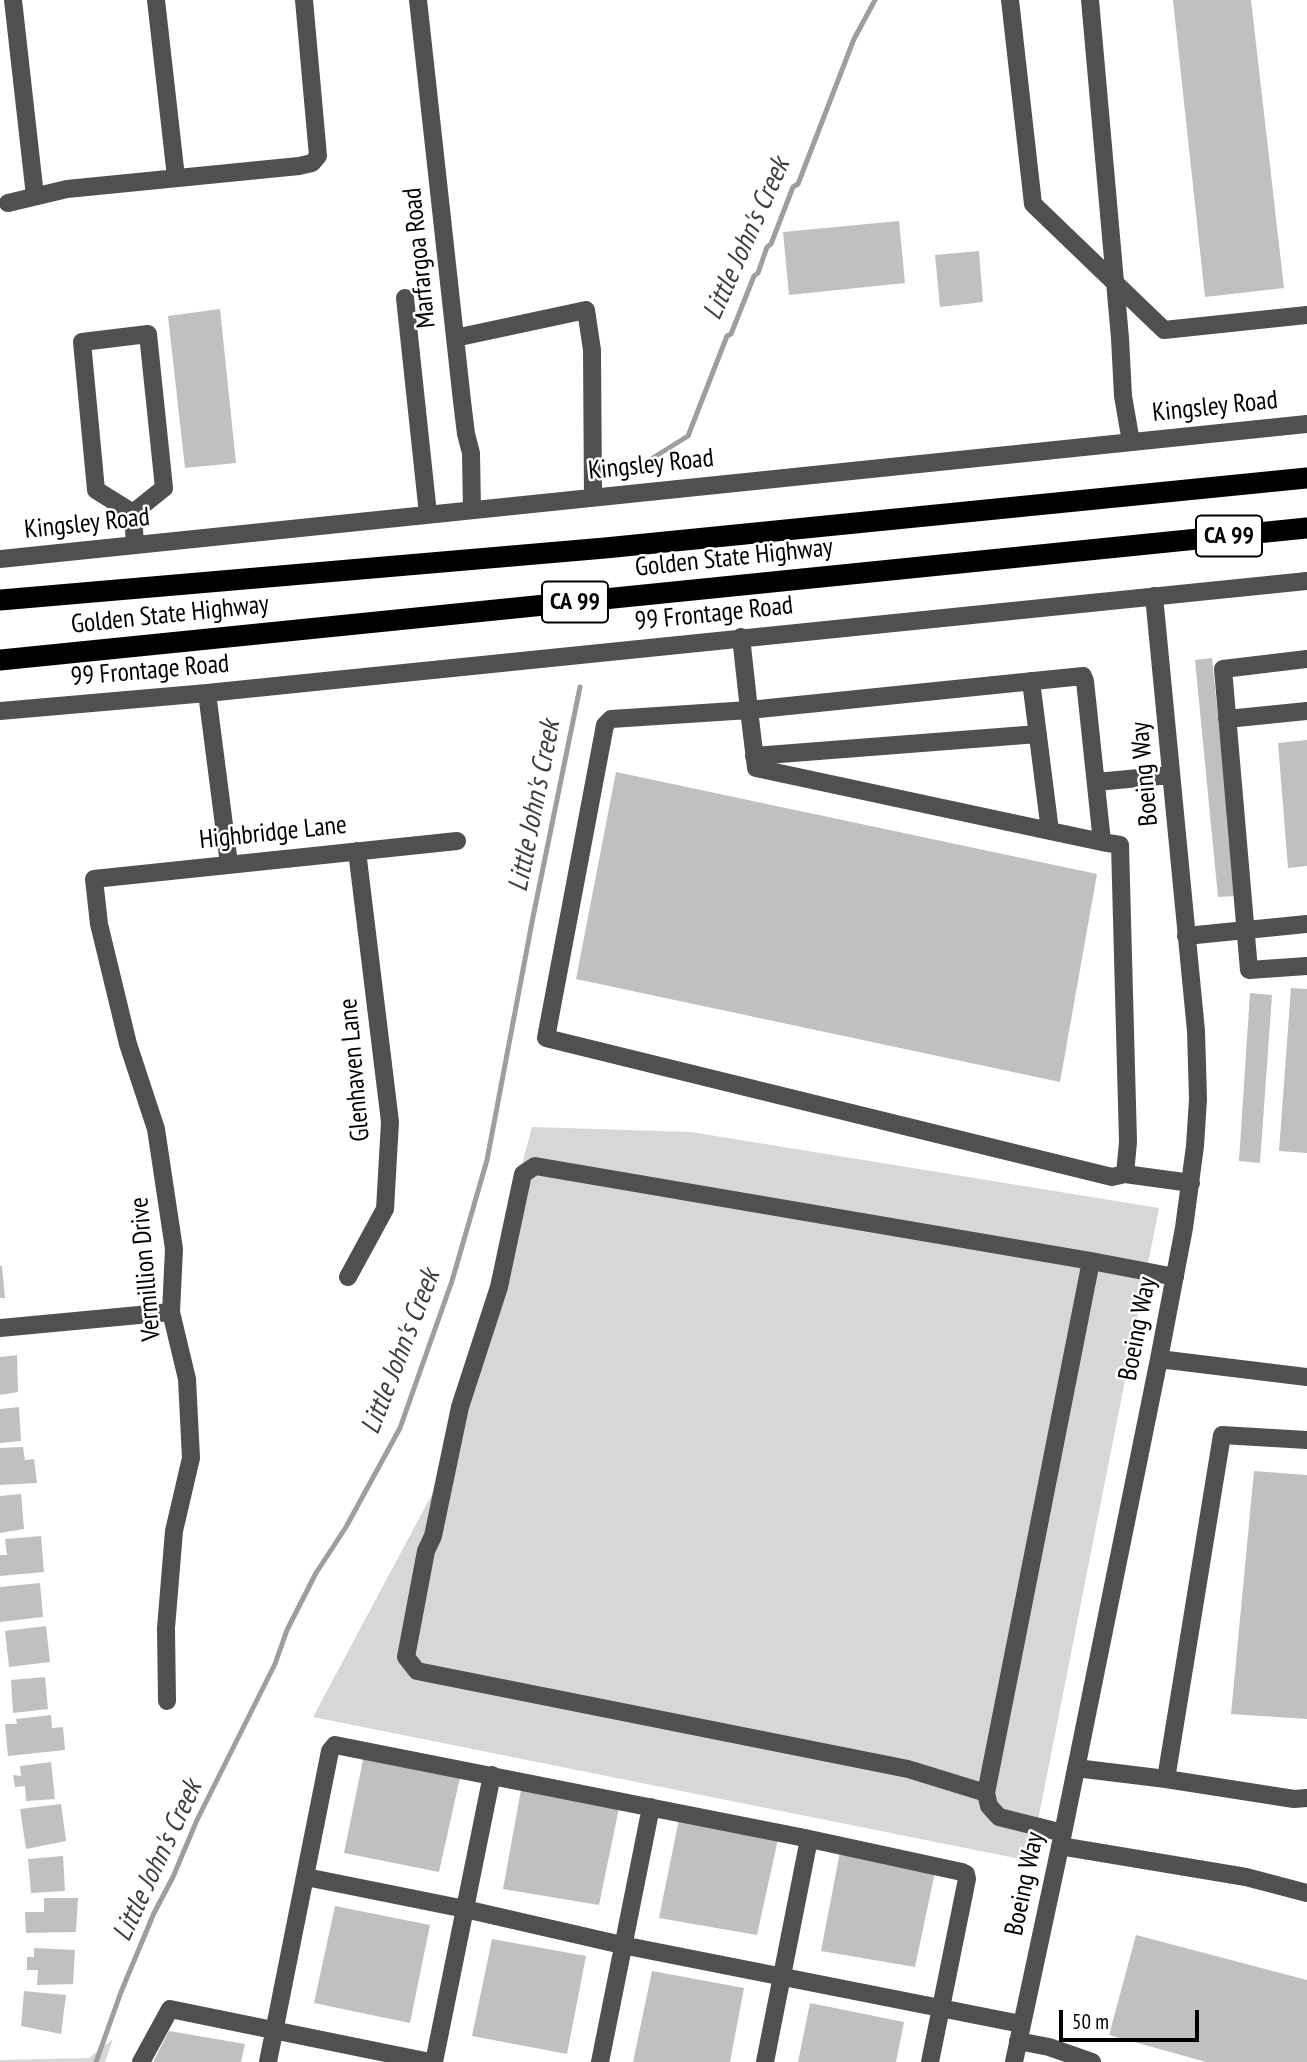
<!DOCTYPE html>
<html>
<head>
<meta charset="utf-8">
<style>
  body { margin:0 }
  #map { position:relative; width:1307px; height:2062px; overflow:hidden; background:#fff; font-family:"PT Sans Narrow",sans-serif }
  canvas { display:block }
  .scale { position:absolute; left:1059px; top:2010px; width:140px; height:32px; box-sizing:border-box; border:4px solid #000; border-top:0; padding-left:9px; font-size:21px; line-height:24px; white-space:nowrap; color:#000; -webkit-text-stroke:5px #fff; paint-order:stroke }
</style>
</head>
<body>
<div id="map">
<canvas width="1307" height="2062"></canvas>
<div class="scale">50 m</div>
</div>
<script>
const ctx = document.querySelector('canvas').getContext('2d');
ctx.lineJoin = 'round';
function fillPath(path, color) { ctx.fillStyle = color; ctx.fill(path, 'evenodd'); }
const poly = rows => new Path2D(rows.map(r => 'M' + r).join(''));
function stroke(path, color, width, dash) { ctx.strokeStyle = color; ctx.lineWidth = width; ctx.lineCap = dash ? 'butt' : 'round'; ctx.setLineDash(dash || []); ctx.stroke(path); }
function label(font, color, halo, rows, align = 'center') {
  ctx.font = font + ' "PT Sans Narrow",sans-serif'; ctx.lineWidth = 5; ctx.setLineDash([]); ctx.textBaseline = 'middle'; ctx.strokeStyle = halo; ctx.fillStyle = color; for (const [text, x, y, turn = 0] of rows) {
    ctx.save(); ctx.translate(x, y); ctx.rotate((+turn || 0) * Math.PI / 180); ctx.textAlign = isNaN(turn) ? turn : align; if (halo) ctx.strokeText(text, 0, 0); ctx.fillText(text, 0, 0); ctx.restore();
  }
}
fillPath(poly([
  [532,1127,691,1132,1159,1208,1030,1861,313,1717,438,1483],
  [113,2039,105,2062,0,2062,0,2060,89,2058]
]), '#d7d7d7');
stroke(poly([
  [632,471,688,436,727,336,731,334,754,276,758,273,767,247,771,244,793,187,798,184,854,39,875,0],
  [96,2062,121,1992,154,1913,173,1877,197,1820,275,1664,287,1630,316,1573,346,1527,400,1428,452,1281,487,1160,533,917,580,687]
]), '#9e9e9e', 5);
fillPath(poly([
  [1173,0,1251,0,1284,288,1205,297],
  [899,221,905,283,789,295,783,232],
  [979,251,983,302,940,307,935,255],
  [220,309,236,463,185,468,168,316],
  [1212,658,1236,896,1218,897,1195,660],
  [1307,740,1307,866,1288,868,1278,743],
  [616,772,1097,874,1060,1082,576,979],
  [1291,988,1307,989,1307,1153,1279,1151],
  [1250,993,1272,995,1260,1163,1239,1161],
  [0,1266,2,1266,5,1298,0,1298],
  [17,1355,18,1392,0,1395,0,1357],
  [19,1407,21,1441,0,1443,0,1409],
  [23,1447,25,1460,34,1459,37,1483,0,1485,0,1448],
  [1254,1471,1307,1475,1307,1719,1231,1714],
  [21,1494,24,1529,0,1533,0,1496],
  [41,1536,44,1572,0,1576,0,1555,7,1555,5,1539],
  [40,1583,43,1617,0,1622,0,1587],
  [46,1626,50,1662,9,1667,5,1631],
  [45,1677,48,1709,13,1713,11,1680],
  [51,1715,52,1728,63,1727,65,1750,8,1756,5,1724,17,1724,16,1719],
  [364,1755,461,1773,439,1872,344,1853],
  [51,1762,55,1799,26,1801,25,1786,15,1787,13,1775,21,1776,20,1766],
  [521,1790,619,1808,599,1905,503,1889],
  [61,1804,66,1841,26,1849,20,1809],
  [679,1819,778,1839,757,1935,659,1918],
  [840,1852,935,1872,915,1967,821,1951],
  [63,1856,65,1891,31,1893,28,1859],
  [44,1898,78,1898,76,1932,26,1933,25,1912,44,1912],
  [335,1906,430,1925,410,2023,314,2003],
  [1136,1935,1307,1980,1307,2062,1206,2062,1109,2035],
  [492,1939,586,1956,567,2054,472,2036],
  [34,1948,75,1950,73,1984,37,1985,38,1970,27,1970,27,1957,34,1957],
  [652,1971,744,1988,730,2062,633,2062],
  [24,1991,66,1995,61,2034,21,2026],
  [810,2003,904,2022,896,2062,798,2062],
  [169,2031,245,2044,241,2062,153,2062]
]), '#c0c0c0');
stroke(poly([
  [13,0,35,196],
  [156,0,176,177],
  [418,0,462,401,466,434,471,453,472,510],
  [1010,0,1033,204,1164,330,1307,315],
  [1090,0,1120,338,1123,396,1131,442],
  [8,203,67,189,299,166,312,163,318,156,304,0],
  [405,298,428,514],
  [455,338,586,310,592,350,593,497],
  [133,513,96,490,82,342,148,334,164,488,133,513,135,545],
  [0,559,1307,424],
  [741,637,749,710,611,719,605,725,546,1038,1112,1177,1125,1174,1128,1142,1120,845,1102,842,1050,831,756,768,749,710,1083,676,1085,681,1102,842],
  [1307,659,1223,669,1249,970,1307,966],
  [1031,681,1050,831],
  [207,693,229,864],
  [0,711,207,693,1307,581],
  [1227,719,1307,711],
  [754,756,1038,734],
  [1096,782,1171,775],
  [1186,936,1307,924],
  [1125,1174,1191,1183],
  [348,1277,385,1209,390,1122,357,851],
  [0,1328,171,1312],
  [1159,1359,1307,1377],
  [167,1701,166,1628,174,1531,191,1458,187,1379,171,1312,174,1249,156,1129,128,1044,99,924,94,879,457,841],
  [1076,1768,1166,1779,1294,1799,1307,1798],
  [1166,1779,1222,1435,1307,1440],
  [986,1793,908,1769,417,1671,406,1657,426,1551,433,1536,460,1407,499,1287,523,1174,535,1166,1091,1261],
  [1063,1833,999,1817,989,1806,986,1793,1091,1261,1175,1277],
  [1060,1846,1246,1877,1307,1893],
  [306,1877,465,1909,622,1945,1021,2024],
  [1018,2041,1049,2047,1092,2062],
  [141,2062,170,2009,430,2062],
  [268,2062,330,1751,335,1745,805,1838,962,1872,966,1874,967,1879,930,2062],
  [434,2062,492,1775],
  [600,2062,651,1807],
  [765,2062,809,1839],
  [1014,2062,1063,1833,1159,1359,1184,1228,1195,1146,1198,1099,1196,1031,1154,596]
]), '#505050', 18);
stroke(poly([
  [0,600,605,548,1307,478],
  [0,660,1307,528]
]), '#000', 21);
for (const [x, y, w] of [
  [1229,536,66],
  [575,602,66]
]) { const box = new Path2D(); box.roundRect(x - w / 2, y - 20.5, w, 41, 5); ctx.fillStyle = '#fff'; ctx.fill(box); stroke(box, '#000', 2); }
label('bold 24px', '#000', null, [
  ["CA 99",1229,536],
  ["CA 99",575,602]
]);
label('26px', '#000', '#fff', [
  ["Marfargoa Road",420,258,-96],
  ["Kingsley Road",1215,407,-6],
  ["Kingsley Road",651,465,-6],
  ["Kingsley Road",87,524,-6],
  ["Golden State Highway",734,558,-6],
  ["99 Frontage Road",714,614,-6],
  ["Golden State Highway",170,615,-6],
  ["99 Frontage Road",150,671,-5],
  ["Boeing Way",1145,774,-95],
  ["Highbridge Lane",273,833,-6],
  ["Glenhaven Lane",355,1070,-95],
  ["Vermillion Drive",146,1269,-95],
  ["Boeing Way",1138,1329,-79],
  ["Boeing Way",1025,1884,-78]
]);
label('italic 28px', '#3f3f3f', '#fff', [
  ["Little John's Creek",747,239,-66],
  ["Little John's Creek",535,806,-79],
  ["Little John's Creek",401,1352,-69],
  ["Little John's Creek",158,1861,-65]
]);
</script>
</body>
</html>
